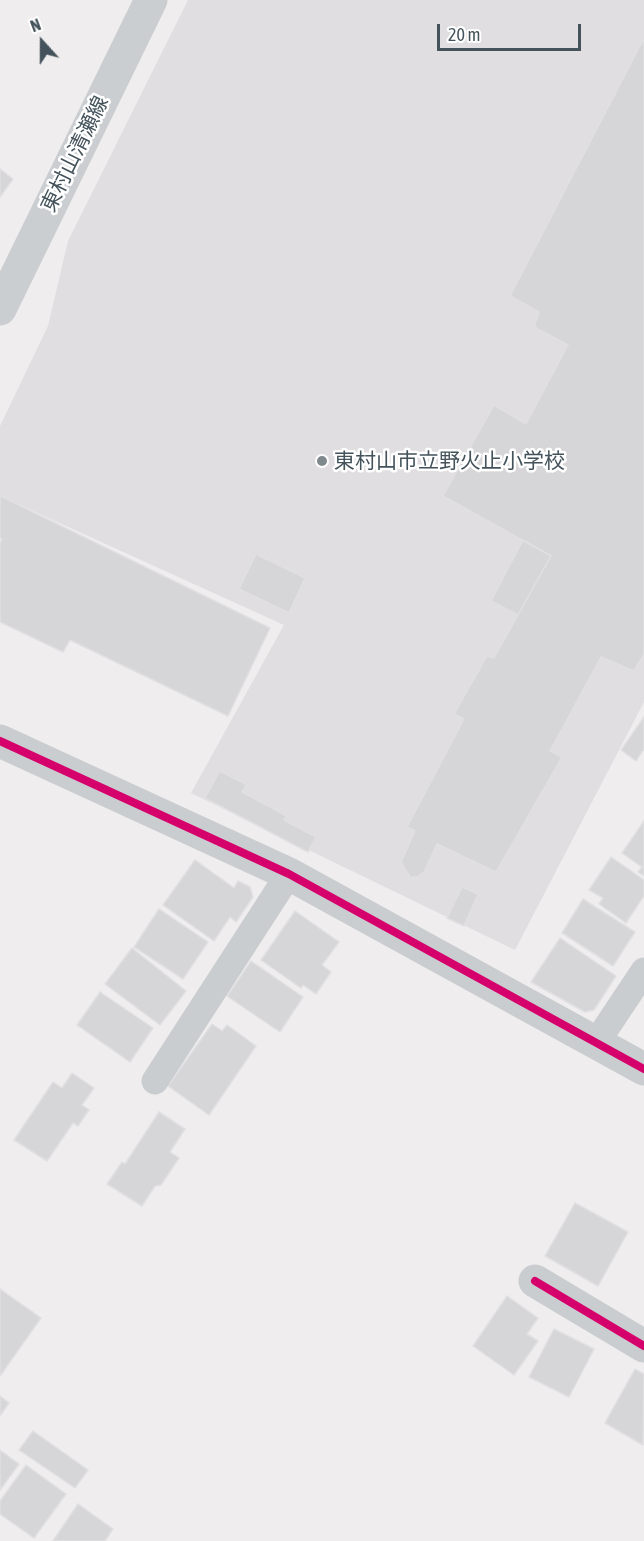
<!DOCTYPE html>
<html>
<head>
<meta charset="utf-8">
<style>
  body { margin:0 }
  #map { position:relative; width:644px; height:1541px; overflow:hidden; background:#efedee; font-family:"Asap Condensed",sans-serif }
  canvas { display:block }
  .north { position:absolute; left:12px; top:12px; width:60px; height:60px; -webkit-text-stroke:4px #fff; paint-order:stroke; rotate:339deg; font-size:16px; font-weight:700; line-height:24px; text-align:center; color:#44535b }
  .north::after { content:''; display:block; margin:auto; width:21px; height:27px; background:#44535b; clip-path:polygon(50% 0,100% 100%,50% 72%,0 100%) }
  .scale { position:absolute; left:437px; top:24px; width:144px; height:27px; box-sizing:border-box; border:3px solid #44535b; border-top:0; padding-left:8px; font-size:18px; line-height:21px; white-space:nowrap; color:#44535b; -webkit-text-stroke:4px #fff; paint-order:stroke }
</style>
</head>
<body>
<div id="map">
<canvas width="644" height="1541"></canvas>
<div class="north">N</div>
<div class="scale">20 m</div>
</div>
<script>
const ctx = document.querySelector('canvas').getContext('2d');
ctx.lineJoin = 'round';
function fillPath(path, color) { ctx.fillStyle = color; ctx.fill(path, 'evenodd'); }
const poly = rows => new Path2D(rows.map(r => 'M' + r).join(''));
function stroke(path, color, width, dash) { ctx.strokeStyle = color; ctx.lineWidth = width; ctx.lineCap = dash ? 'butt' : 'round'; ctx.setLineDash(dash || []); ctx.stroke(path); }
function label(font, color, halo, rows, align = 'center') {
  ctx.font = font + ' "Asap Condensed","Noto Sans JP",sans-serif'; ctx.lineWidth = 5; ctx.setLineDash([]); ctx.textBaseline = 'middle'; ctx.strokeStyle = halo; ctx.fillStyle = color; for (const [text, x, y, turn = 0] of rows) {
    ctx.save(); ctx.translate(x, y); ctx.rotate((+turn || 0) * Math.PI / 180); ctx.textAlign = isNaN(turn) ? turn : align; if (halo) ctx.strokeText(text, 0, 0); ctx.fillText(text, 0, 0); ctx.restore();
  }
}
fillPath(poly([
  [188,0,644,0,644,702,515,950,191,793,284,625,0,496,0,426,48,326,68,241]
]), '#e0dee0');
const building = poly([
  [644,38,644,654,634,671,601,657,550,751,562,757,496,872,437,844,424,872,417,877,410,877,401,862,415,831,407,827,464,719,454,714,487,656,494,658,551,556,443,496,494,405,526,424,568,345,534,327,539,312,510,296,644,38],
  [0,169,13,179,0,197,0,169],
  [0,496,270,628,228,716,70,640,63,652,0,622,0,543,2,539,0,538,0,496],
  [523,540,551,556,518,615,491,601,523,540],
  [256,554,305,578,289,613,239,589,256,554],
  [644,717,644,749,636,761,621,750,644,717],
  [220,771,247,785,242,792,287,816,284,820,316,837,308,852,205,798,220,771],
  [644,821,644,876,638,872,642,867,622,853,644,821],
  [611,857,644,880,644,896,626,923,599,904,603,898,589,890,611,857],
  [195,860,234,888,238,881,250,887,253,897,236,922,230,917,214,941,163,905,195,860],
  [462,887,478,894,464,926,447,918,462,887],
  [583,899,635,932,613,966,562,933,583,899],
  [159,909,208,942,183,979,134,947,159,909],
  [295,911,339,942,322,965,331,972,316,994,303,985,301,988,261,960,295,911],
  [560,938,616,976,594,1010,585,1012,531,982,560,938],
  [132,948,186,991,160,1025,105,984,132,948],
  [251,961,303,997,280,1032,227,996,251,961],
  [100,992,153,1028,130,1062,77,1025,100,992],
  [212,1024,222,1031,227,1025,256,1046,209,1115,168,1086,212,1024],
  [72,1073,94,1088,82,1105,89,1110,78,1126,73,1123,47,1161,14,1140,53,1082,62,1088,72,1073],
  [159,1112,185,1129,170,1152,179,1158,161,1185,155,1186,142,1206,107,1184,122,1162,125,1164,159,1112],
  [575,1203,628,1232,598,1286,545,1256,575,1203],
  [0,1289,41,1318,0,1376,0,1289],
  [507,1296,538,1318,527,1334,538,1341,514,1375,473,1346,507,1296],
  [554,1329,594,1349,569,1397,529,1377,554,1329],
  [635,1369,644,1374,643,1445,605,1423,635,1369],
  [0,1396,9,1403,0,1416,0,1396],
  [33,1431,88,1470,75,1488,19,1450,33,1431],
  [0,1450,19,1464,0,1490,0,1450],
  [26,1465,66,1494,34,1538,0,1514,0,1501,26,1465],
  [78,1504,113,1529,105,1541,53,1541,78,1504]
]);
fillPath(building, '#d6d6d8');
stroke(building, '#e0dfe1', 1.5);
stroke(poly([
  [596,1043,644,971],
  [155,1081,289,874]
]), '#cacdcf', 27);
stroke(poly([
  [0,741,289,874,644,1069],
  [535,1281,644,1346]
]), '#cacdcf', 33);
stroke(poly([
  [0,309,151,0]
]), '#caced0', 33);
stroke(poly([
  [0,741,289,874,644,1069],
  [535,1281,644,1346]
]), '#d6006c', 8);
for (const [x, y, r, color] of [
  [322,461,6,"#80898e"]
]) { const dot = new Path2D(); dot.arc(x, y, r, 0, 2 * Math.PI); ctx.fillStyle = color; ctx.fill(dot); stroke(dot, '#fff', 2); }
label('21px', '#44535b', '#fff', [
  ["東村山清瀬線",75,154,-64]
]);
label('21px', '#44535b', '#fff', [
  ["東村山市立野火止小学校",334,461]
], 'left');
</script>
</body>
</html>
